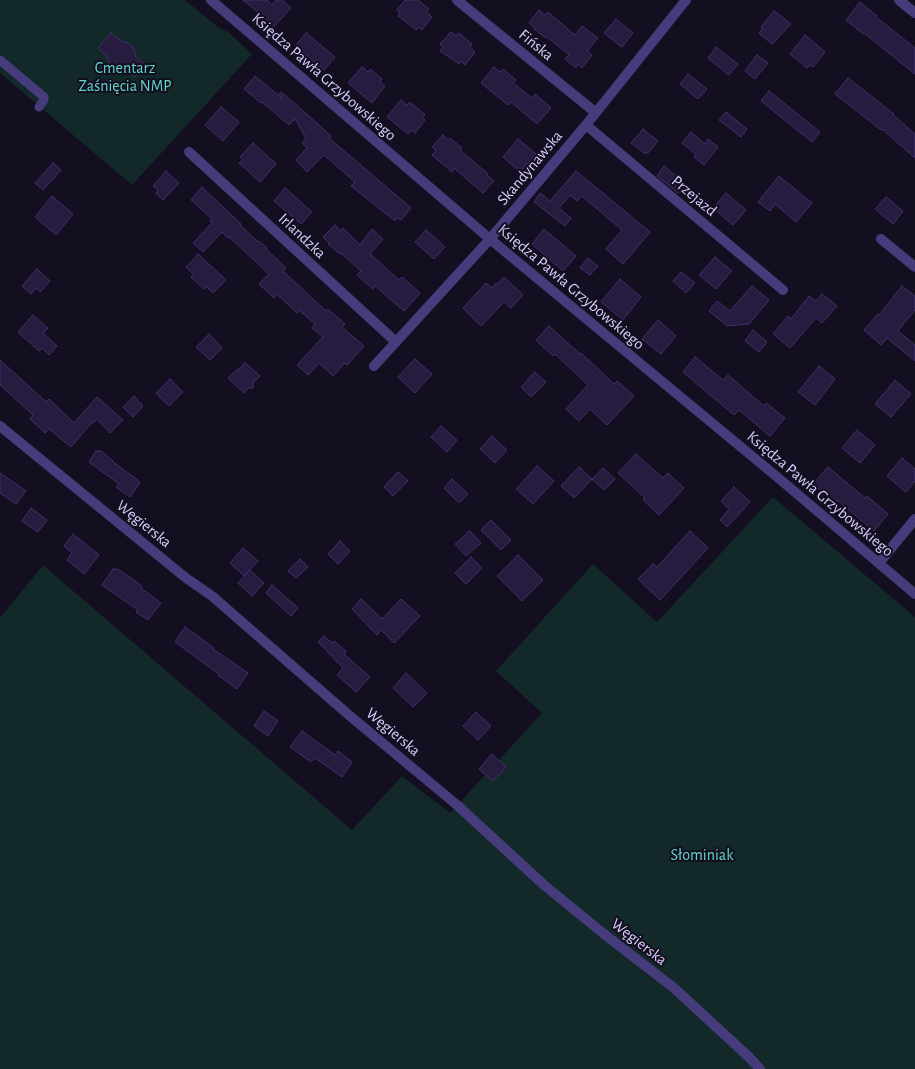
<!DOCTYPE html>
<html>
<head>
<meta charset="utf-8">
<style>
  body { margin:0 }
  canvas { display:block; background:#130e20 }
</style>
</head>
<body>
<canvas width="915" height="1069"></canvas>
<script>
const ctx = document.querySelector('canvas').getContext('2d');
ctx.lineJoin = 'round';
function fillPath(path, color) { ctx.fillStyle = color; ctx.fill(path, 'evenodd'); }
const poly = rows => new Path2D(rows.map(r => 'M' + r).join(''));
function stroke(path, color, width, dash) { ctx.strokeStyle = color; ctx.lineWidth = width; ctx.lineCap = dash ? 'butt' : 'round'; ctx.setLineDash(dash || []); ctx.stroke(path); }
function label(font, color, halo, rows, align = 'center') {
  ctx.font = font + ' "Alegreya Sans",sans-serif'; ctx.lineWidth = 4; ctx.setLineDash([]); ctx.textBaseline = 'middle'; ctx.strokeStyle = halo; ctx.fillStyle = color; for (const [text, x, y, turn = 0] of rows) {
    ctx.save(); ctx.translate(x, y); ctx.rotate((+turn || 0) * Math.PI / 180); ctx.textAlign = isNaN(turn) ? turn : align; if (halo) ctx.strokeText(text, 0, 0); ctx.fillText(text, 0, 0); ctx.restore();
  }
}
fillPath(poly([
  [0,0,185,0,219,28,228,32,252,54,132,185,0,73],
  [773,497,915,617,915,1069,0,1069,0,618,43,565,352,830,402,776,450,813,542,713,496,671,593,564,657,622]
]), '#122829');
const building = poly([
  [243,0,267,0,272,5,276,0,282,0,291,8,270,31,258,21,262,16,243,0],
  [405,0,418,0,429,9,426,12,432,17,422,30,419,27,416,30,398,16,400,12,397,10,405,0],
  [860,2,877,16,876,17,915,48,915,74,864,33,863,34,846,20,860,2],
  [539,10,545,15,548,12,575,35,582,26,598,38,587,51,592,55,582,68,578,64,576,68,565,59,569,55,547,37,546,38,534,29,535,28,529,23,539,10],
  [774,11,791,24,772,44,759,33,763,28,761,27,774,11],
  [616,19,633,33,622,47,604,33,616,19],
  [451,32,456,36,459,33,472,44,470,47,475,52,465,65,461,61,459,64,440,51,443,47,440,44,451,32],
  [111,33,122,42,126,42,131,45,135,51,135,56,145,65,134,77,124,68,120,69,114,67,109,62,108,58,98,48,111,33],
  [306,33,335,57,324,70,295,46,306,33],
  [805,35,825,52,813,67,810,65,807,68,790,54,805,35],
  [716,47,738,64,729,75,708,58,716,47],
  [757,55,768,63,755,79,745,71,757,55],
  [362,67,368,72,370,69,382,79,380,82,385,86,372,103,348,83,362,67],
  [494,67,500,72,503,69,516,80,513,83,532,98,535,94,551,108,537,124,511,102,508,105,481,83,494,67],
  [688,74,707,89,698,99,680,84,688,74],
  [255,76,283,99,279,94,281,92,300,108,331,136,329,138,411,208,401,220,397,218,395,221,351,186,355,182,324,155,307,172,296,160,307,148,302,143,306,138,295,119,289,125,262,102,261,103,244,89,255,76],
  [848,78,894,114,893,115,915,134,915,158,882,129,881,130,835,94,848,78],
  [769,91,820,132,812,142,761,101,769,91],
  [401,100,407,105,410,102,425,115,422,118,425,120,415,133,412,130,408,134,387,117,401,100],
  [221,107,239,122,223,141,205,125,221,107],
  [726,112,747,129,741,137,719,120,726,112],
  [643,129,658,141,648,153,644,153,631,143,643,129],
  [691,132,705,144,708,139,718,147,704,165,694,157,696,154,682,143,691,132],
  [443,135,448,140,450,138,462,148,460,150,488,174,487,175,494,181,483,193,454,168,452,172,432,155,436,151,432,147,443,135],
  [518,139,536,154,520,172,503,157,518,139],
  [253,143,276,164,260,182,239,163,243,160,240,157,253,143],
  [53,163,61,170,43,190,35,183,53,163],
  [664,166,686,184,678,193,657,176,664,166],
  [166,171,179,183,163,200,156,193,158,190,153,186,166,171],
  [576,171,650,232,623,264,606,249,622,230,582,196,577,201,570,195,559,208,571,218,565,226,534,202,540,193,550,201,576,171],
  [779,176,812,203,796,222,775,204,770,211,758,202,779,176],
  [202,187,241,224,240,225,258,242,259,241,267,248,266,249,286,268,283,271,326,311,328,309,345,324,342,327,364,346,347,365,345,363,333,376,319,363,308,375,297,365,323,337,312,328,315,324,299,310,297,313,277,294,274,298,259,284,269,274,229,237,228,238,222,232,203,252,193,243,212,223,210,221,212,219,191,200,202,187],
  [285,188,312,212,301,224,274,201,285,188],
  [726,193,746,210,733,225,713,208,726,193],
  [52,196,73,214,56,235,35,217,52,196],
  [886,197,903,211,893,224,875,209,886,197],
  [335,225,340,231,343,228,360,245,372,229,383,239,370,254,399,280,402,277,420,293,404,311,375,286,373,289,357,275,361,271,341,253,340,254,328,244,329,243,323,237,335,225],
  [544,229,576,256,563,271,532,244,544,229],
  [426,230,445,247,434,259,415,242,426,230],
  [198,254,226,280,213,293,206,286,204,289,191,277,193,274,186,267,198,254],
  [715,257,732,271,716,289,699,275,715,257],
  [588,258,598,266,590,275,580,268,588,258],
  [37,269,50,281,40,292,36,288,31,294,22,286,37,269],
  [681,272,695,283,686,293,673,281,681,272],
  [504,277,523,295,511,308,504,302,481,326,463,308,486,283,492,288,496,283,498,284,504,277],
  [620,279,641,297,623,320,601,302,620,279],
  [752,286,769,300,749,324,727,326,709,311,717,301,730,311,752,286],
  [902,286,915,296,915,310,898,331,915,345,915,361,887,338,881,345,864,330,878,314,879,315,902,286],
  [822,294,837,306,822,323,816,318,790,348,773,334,788,316,791,319,809,296,816,301,822,294],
  [33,315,48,328,43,333,57,346,49,355,42,348,39,351,18,332,33,315],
  [658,320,676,336,661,354,642,339,658,320],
  [549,326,580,354,581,353,614,384,617,381,634,396,607,425,590,409,579,421,566,409,588,385,555,354,553,356,536,340,549,326],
  [753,330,767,342,759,352,745,341,753,330],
  [209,334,222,348,210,360,196,347,209,334],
  [695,357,723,380,728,375,764,406,766,403,785,418,770,436,739,410,734,415,683,372,695,357],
  [415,359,432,374,415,393,398,377,415,359],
  [0,360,46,402,49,399,74,423,97,397,123,420,110,433,97,419,93,423,92,422,71,447,49,429,45,433,30,419,33,415,0,385,0,360],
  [245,363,260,376,253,383,253,388,248,388,244,393,228,378,238,369,239,369,245,363],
  [819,366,835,379,815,405,798,392,819,366],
  [535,372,546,382,531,397,521,387,535,372],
  [170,379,183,392,169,406,156,393,170,379],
  [895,380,911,394,891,417,875,404,895,380],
  [134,396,143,406,133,417,123,407,134,396],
  [441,426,457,440,447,452,431,437,441,426],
  [857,430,875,445,860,463,842,448,857,430],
  [492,436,507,450,495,463,480,449,492,436],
  [96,451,101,451,113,461,112,461,140,482,130,497,116,487,119,484,89,462,96,451],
  [636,454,663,478,668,473,684,488,659,515,643,500,645,498,618,473,636,454],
  [902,458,915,469,915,481,906,492,887,476,902,458],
  [537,466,554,481,533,504,516,489,537,466],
  [579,467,592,479,574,498,561,486,579,467],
  [828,467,865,498,867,496,888,514,874,531,837,500,835,502,813,484,828,467],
  [603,468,615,479,604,490,592,479,603,468],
  [398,472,408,481,393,496,384,487,398,472],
  [0,473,26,491,16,504,0,493,0,473],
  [452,479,468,494,459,503,444,488,452,479],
  [734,487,750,502,727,527,720,520,729,509,721,501,734,487],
  [31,508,47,520,38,532,22,521,31,508],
  [491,520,511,540,501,550,481,530,491,520],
  [470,531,481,543,466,556,455,544,470,531],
  [690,531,708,548,660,600,638,579,653,564,657,567,690,531],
  [73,534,99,555,84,574,67,560,72,553,64,546,73,534],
  [340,541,350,551,338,564,328,554,340,541],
  [243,548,258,561,244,576,230,563,243,548],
  [518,555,543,580,522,601,497,576,518,555],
  [471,557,482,568,466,584,455,573,471,557],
  [300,559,308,567,296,578,288,571,300,559],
  [113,569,118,569,142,586,141,588,161,603,148,620,136,612,138,610,102,585,113,569],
  [250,570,264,583,252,596,238,583,250,570],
  [272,585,298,608,291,616,266,593,272,585],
  [361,599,382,619,401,599,420,616,394,643,381,630,377,635,352,609,361,599],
  [185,627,214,648,213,649,248,673,237,689,218,675,219,674,175,642,185,627],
  [324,636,332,643,334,641,346,651,344,654,370,677,356,692,337,675,343,668,318,642,324,636],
  [406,673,427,693,413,707,393,688,406,673],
  [264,711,278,721,268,736,254,726,264,711],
  [476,712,491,726,478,740,463,726,476,712],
  [302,731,335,755,338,751,352,762,342,777,315,758,311,762,290,747,302,731],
  [492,754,506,767,493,781,479,769,492,754]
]);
fillPath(building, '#271c3f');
stroke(building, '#412f6a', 1);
stroke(poly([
  [0,60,44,97,44,100,39,107]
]), '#463c7c', 9);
stroke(poly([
  [211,0,490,239,782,481,915,594],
  [457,0,595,112],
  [899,0,915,13],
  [586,125,783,290],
  [189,152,396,342],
  [881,239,915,267],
  [374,366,490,239,586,125,686,0],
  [0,426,186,578,212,596,350,716,457,805,544,885,604,934,674,988,750,1058,760,1069],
  [879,563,915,519]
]), '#463c7c', 10);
label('16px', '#dad0fc', '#130e20', [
  ["Fińska",536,45,39],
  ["Księdza Pawła Grzybowskiego",324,77,41],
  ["Skandynawska",530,168,-50],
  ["Przejazd",694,196,40],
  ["Irlandzka",302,236,43],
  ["Księdza Pawła Grzybowskiego",571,287,40],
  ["Księdza Pawła Grzybowskiego",820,494,40],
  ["Węgierska",144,524,39],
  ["Węgierska",393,732,40],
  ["Węgierska",639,942,38]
]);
label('16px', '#61d7c6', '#130e20', [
  ["Cmentarz",125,68],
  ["Zaśnięcia NMP",125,86],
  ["Słominiak",702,855]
]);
</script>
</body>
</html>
